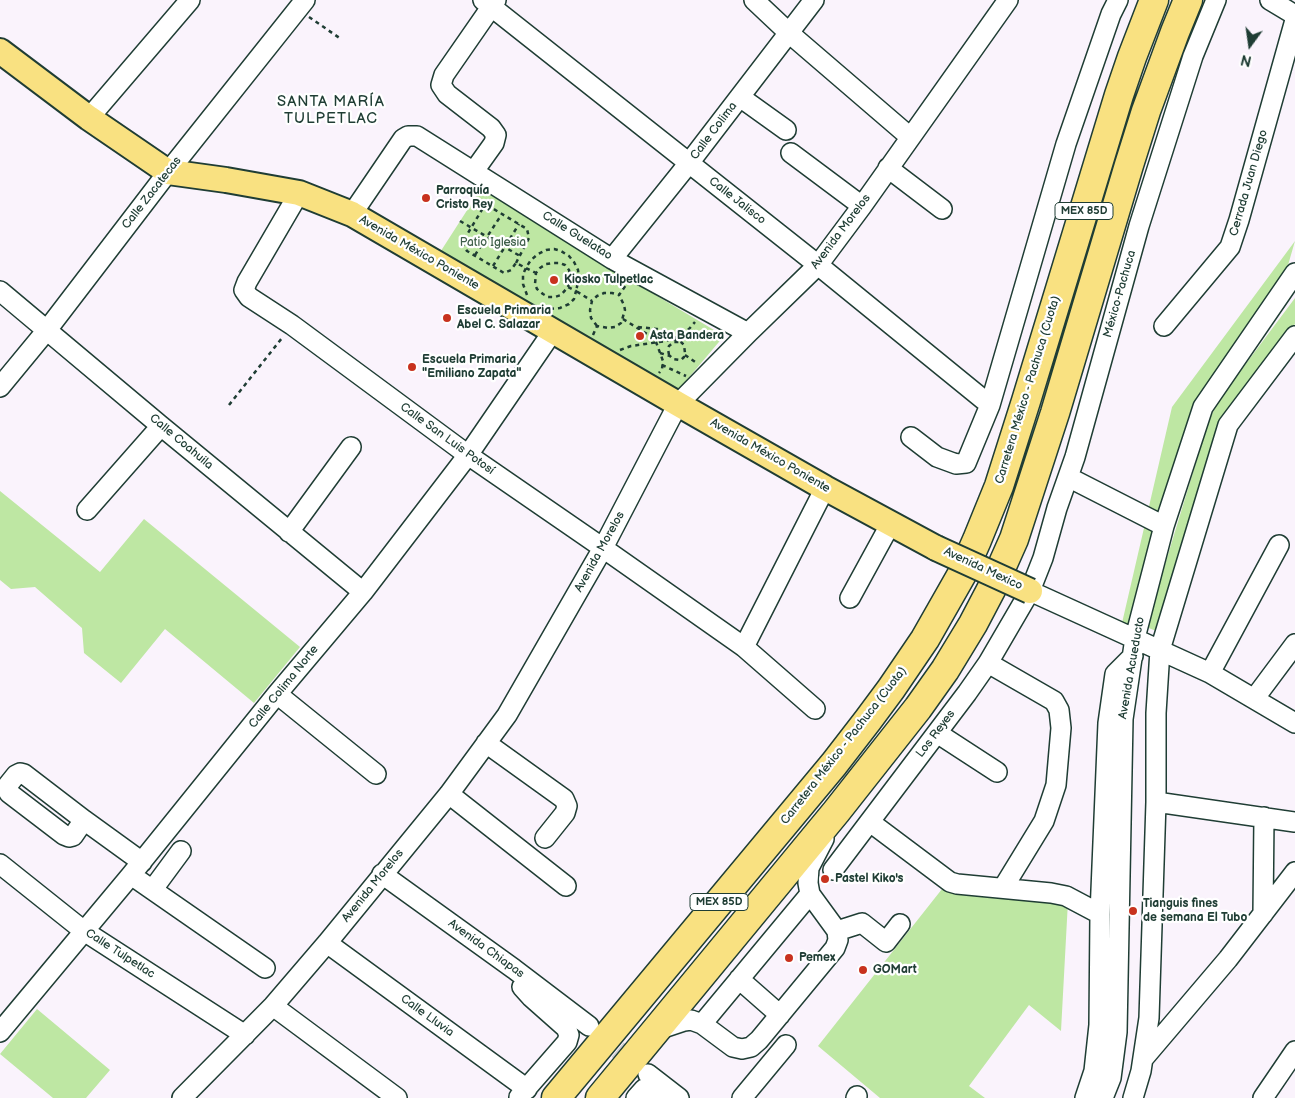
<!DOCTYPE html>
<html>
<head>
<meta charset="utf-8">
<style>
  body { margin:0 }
  #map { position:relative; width:1295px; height:1098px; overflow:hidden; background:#faf3fc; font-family:"Balsamiq Sans",sans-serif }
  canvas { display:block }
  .north { position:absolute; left:1225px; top:20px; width:50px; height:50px; -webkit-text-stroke:4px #fff; paint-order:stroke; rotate:194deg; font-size:14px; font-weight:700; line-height:20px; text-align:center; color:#1f3d34 }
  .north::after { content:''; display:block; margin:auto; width:18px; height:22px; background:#1f3d34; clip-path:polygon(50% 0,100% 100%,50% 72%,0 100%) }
</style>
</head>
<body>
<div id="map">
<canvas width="1295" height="1098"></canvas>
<div class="north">N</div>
</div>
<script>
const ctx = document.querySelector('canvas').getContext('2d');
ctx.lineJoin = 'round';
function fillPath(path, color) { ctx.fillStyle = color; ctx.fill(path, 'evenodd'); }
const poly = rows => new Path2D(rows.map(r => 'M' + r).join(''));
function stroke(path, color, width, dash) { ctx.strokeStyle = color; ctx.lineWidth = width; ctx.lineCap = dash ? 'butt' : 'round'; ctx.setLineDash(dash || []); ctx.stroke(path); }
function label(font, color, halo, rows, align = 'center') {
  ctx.font = font + ' "Balsamiq Sans",sans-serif'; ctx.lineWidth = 4.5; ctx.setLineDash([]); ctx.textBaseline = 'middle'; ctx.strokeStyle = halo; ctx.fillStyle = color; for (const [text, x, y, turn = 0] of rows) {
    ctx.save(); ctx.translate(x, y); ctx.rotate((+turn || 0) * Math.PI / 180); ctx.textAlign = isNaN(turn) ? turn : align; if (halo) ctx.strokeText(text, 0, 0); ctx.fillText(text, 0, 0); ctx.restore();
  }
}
fillPath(poly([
  [482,187,602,263,724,336,674,395,437,257],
  [1295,241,1284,279,1199,402,1133,626,1122,623,1172,407],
  [1295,298,1295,324,1234,404,1159,632,1146,627,1208,423,1218,401],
  [0,491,100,572,144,519,300,647,254,703,165,629,121,683,84,653,82,628,35,587,11,589,0,580],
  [942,889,1068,901,1061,1031,1029,1005,969,1086,985,1098,880,1098,818,1046],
  [37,1009,110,1070,86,1098,53,1098,0,1054]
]), '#bee7a3');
stroke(poly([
  [596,1032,640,1068]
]), '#cecfd4', 19, [19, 9]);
const minor = poly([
  [483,0,818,265,990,405],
  [754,0,789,33,910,137],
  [1270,0,1295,15],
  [740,97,786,130],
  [89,118,190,0],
  [791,153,862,206],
  [888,168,942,209],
  [474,171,494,143,496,135,491,128,447,94,441,85,444,75,496,0],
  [299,193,247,282,244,290,249,297,292,325,468,455,603,548,744,647,815,709],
  [352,214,403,139,408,136,417,136,612,259,748,333],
  [612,259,689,163,814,0],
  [0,291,161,426,363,592],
  [1164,326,1230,247,1239,220,1295,20],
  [0,387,47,330,168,172,305,0],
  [911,437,937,457,956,464,966,463,990,405,1066,144,1111,14,1118,0],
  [1068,477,1164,526],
  [87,510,161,426],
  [289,532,351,447],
  [1030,591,1210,673,1295,723],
  [850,598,891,523],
  [744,647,825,488],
  [988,663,1054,701,1059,710,1061,728,1056,785,1044,821,1003,888],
  [1210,673,1279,545],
  [277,694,376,774],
  [1254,699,1295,644],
  [937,733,997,772],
  [486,743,564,799,567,806,565,813,545,838],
  [449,794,566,886],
  [1156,802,1295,822],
  [84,820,73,836,69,837,64,835,9,793,7,789,8,785,16,775,20,773,24,774,84,820,142,862],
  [870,822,950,882,957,884,1051,893,1066,896,1100,914],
  [0,864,84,931,245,1035],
  [833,870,967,693,988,663,1030,591,1043,558,1057,508,1075,457,1139,226,1193,56,1216,0],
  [382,874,514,969,589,1026],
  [131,875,265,968],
  [153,889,181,851],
  [1263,914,1264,817],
  [837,931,862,923,886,942,900,924],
  [327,943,527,1089],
  [739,979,780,1015],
  [273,1006,397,1098],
  [702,1024,810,894],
  [657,1030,684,1021,691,1020,702,1024,733,1047,742,1049,751,1047,759,1040,835,948,838,940,837,931,810,894,808,883,809,868,824,839],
  [0,1032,131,875,277,694,363,592,468,455,553,331],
  [1143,1059,1228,959,1295,872],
  [648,1074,679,1098],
  [519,1097,567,1042,569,1035,566,1028,531,997,522,987],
  [182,1098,273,1006,327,943,449,794,507,715,603,548,678,404,748,333,818,265,862,206,1008,0],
  [636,1098,644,1089,656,1098],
  [742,1098,786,1045],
  [856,1098,857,1096],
  [1085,1098,1094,1071,1099,1025,1100,914,1108,723,1115,674,1133,656],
  [1103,1098,1111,1078,1117,1032,1123,719,1135,638,1164,526,1203,407,1295,273],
  [1133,1098,1141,1071,1149,1018,1156,802,1156,713,1160,650,1228,425,1295,336],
  [1263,1098,1295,1051]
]);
const major = poly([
  [0,51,89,118,168,172,226,180,299,193,352,214,678,404,825,488,936,548]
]);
const highway = poly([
  [556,1098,834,764,868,720,891,689,925,639,962,574,977,540,999,486,1026,401,1119,95,1132,57,1154,0],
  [600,1098,836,812,918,708,945,670,973,624,994,584,1014,539,1055,413,1129,165,1146,111,1175,32,1188,0]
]);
stroke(minor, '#1f3d34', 22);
stroke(major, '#1f3d34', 28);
stroke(highway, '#1f3d34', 31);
stroke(poly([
  [309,17,341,39],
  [460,221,520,256],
  [475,255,502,214],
  [516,263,529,238,527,229,492,208,483,208,462,243,467,251,504,273,511,270,516,263,536,273],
  [493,266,519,224],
  [527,295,523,284,523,274,527,266,531,260,538,254,546,250,554,249,561,251,569,256,574,262,578,270,579,278,576,291,592,301],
  [550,309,560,308,569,304,574,299,576,291,568,287,561,295,555,297,548,297,543,294,537,289,535,284,536,273,540,268,546,264,553,263,560,263,565,265,569,270,570,275,570,281,568,287],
  [623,319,647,334,656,342,663,361,662,369,659,373],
  [597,326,591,318,590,310,592,301,597,296,604,293,612,293,619,295],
  [638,327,657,329,679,336],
  [593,335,597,326,608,328,615,327,621,323,625,310,624,305,619,295,626,285],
  [620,350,631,346,666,341,680,336,689,329,695,322],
  [660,353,670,356,673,359,681,360,684,357,685,353,684,345,681,342,673,339],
  [669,355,668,349,669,346,674,342,680,342],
  [685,355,698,364],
  [662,365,686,376],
  [229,405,282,338]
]), '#1f3d34', 2.5, [4, 4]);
stroke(minor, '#fff', 19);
stroke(major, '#f9e181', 24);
stroke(highway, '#f9e181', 28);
const majorBridge = poly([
  [936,548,1030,591]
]);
stroke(majorBridge, '#1f3d34', 28, []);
stroke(majorBridge, '#f9e181', 24);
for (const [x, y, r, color] of [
  [426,198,5,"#c8321e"],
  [554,280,5,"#c8321e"],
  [447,318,5,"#c8321e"],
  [640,336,5,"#c8321e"],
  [412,367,5,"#c8321e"],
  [825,879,5,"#c8321e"],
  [1133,911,5,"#c8321e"],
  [789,958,5,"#c8321e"],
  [863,970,5,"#c8321e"]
]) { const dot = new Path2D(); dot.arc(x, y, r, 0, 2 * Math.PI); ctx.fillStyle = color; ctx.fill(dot); stroke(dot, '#fff', 2); }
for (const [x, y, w] of [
  [1084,211,58],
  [719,902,58]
]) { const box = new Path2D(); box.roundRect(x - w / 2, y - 8.5, w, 17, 4); ctx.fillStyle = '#fff'; ctx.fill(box); stroke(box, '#1f3d34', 1); }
label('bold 11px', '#1f3d34', null, [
  ["MEX 85D",1084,211],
  ["MEX 85D",719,902]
]);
label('12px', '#1f3d34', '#fff', [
  ["Calle Colima",714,131,-53],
  ["Cerrada Juan Diego",1249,183,-74],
  ["Calle Zacatecas",152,193,-52],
  ["Calle Jalisco",737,201,38],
  ["Avenida Morelos",841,232,-53],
  ["Calle Guelatao",577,236,32],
  ["Avenida México Poniente",419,253,30],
  ["México-Pachuca",1120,294,-74],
  ["Carretera México - Pachuca (Cuota)",1028,390,-73],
  ["Calle San Luis Potosí",447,439,36],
  ["Calle Coahuila",181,442,40],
  ["Avenida México Poniente",770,456,30],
  ["Avenida Morelos",600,552,-61],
  ["Avenida Mexico",983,569,25],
  ["Avenida Acueducto",1132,668,-80],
  ["Calle Colima Norte",284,687,-51],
  ["Los Reyes",936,734,-53],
  ["Carretera México - Pachuca (Cuota)",844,746,-52],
  ["Avenida Morelos",373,886,-51],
  ["Avenida Chiapas",486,949,36],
  ["Calle Tulpetlac",120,954,33],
  ["Calle Lluvia",427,1016,36]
]);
label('bold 12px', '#1f3d34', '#fff', [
  ["Parroquía",436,191],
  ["Cristo Rey",436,205],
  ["Kiosko Tulpetlac",564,280],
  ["Escuela Primaria",457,311],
  ["Abel C. Salazar",457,325],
  ["Asta Bandera",650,336],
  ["Escuela Primaria",422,360],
  ["\"Emiliano Zapata\"",422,374],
  ["Pastel Kiko's",835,879],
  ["Tianguis fines",1143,904],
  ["de semana El Tubo",1143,918],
  ["Pemex",799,958],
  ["GOMart",873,970]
], 'left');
label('12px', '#3f5f4a', '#fff', [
  ["Patio Iglesia",493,243]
]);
ctx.letterSpacing = '1px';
label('15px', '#1f3d34', '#fff', [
  ["SANTA MARÍA",331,102],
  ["TULPETLAC",331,119]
]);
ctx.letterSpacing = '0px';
</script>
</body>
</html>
